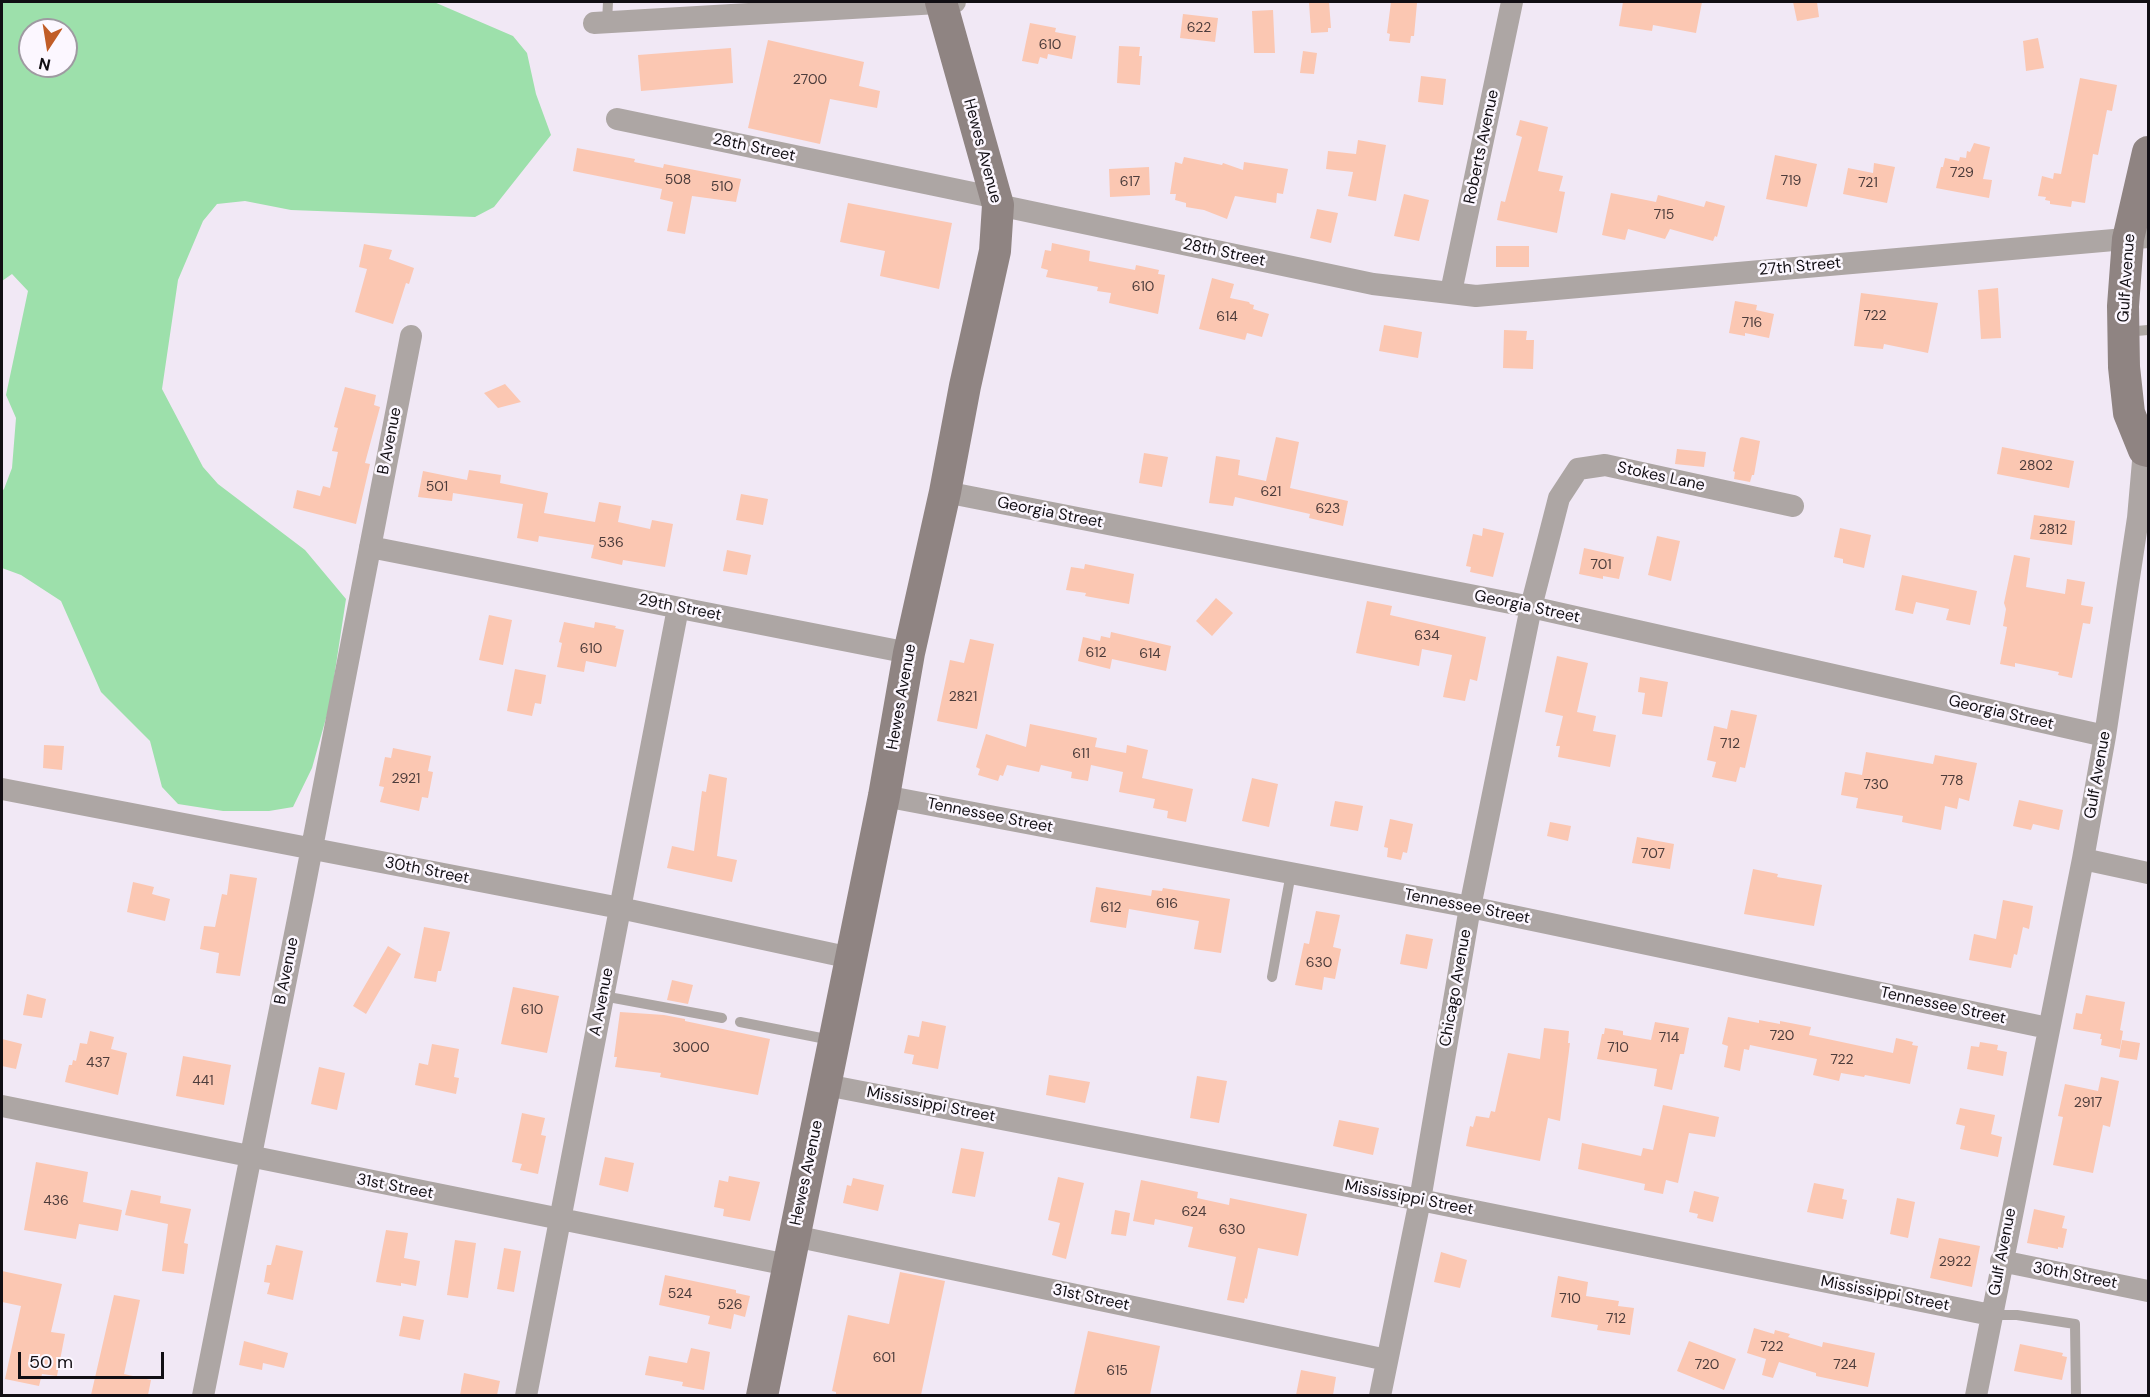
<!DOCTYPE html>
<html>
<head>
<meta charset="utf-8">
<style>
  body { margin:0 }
  #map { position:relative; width:2150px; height:1397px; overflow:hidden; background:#f1e8f5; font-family:"DM Sans",sans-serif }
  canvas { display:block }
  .frame { position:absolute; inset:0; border:3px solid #110e13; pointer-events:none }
  .north { position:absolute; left:18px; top:18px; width:60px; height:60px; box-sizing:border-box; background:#fcf7ff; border:2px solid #9e9aa1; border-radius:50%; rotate:192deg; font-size:16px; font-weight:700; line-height:24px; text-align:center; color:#110e13 }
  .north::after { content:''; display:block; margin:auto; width:21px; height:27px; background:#c15d27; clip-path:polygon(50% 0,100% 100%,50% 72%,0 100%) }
  .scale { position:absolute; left:18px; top:1352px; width:146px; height:27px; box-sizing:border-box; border:3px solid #110e13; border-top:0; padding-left:8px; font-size:18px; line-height:21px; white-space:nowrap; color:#110e13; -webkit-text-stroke:4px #fcf7ff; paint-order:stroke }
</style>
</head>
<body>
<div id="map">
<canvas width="2150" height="1397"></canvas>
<div class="frame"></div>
<div class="north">N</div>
<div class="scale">50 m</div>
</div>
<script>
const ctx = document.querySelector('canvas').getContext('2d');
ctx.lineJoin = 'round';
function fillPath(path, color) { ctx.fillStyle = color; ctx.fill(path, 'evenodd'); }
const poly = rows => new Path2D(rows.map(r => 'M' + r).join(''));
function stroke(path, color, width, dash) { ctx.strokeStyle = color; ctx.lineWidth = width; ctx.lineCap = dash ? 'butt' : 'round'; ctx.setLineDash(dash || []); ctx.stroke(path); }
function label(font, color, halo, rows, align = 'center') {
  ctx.font = font + ' "DM Sans",sans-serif'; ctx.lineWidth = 5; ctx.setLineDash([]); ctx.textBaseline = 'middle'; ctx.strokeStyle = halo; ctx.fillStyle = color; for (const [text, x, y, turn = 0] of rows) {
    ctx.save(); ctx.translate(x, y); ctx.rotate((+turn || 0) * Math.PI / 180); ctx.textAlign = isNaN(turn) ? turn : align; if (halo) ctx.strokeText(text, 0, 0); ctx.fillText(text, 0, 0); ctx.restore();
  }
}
fillPath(poly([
  [2,2,434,2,513,36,527,53,536,94,551,135,494,207,475,217,291,210,245,201,217,204,203,221,178,280,162,389,203,467,218,484,305,550,346,599,330,704,312,768,293,807,269,811,223,811,178,804,162,787,150,741,101,692,61,601,21,575,2,568,2,491,4,489,12,468,16,418,6,395,28,291,12,274,2,281],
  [30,30,66,30,66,66,30,66]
]), '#9de0ab');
fillPath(poly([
  [1309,2,1329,2,1331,28,1328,28,1328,32,1311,33],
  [1391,2,1417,3,1414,36,1411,36,1410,43,1389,41,1390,34,1387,33],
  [1623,2,1702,2,1696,33,1653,25,1652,31,1619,26],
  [1793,2,1817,2,1819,17,1797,21],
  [1273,10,1275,53,1254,53,1252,11],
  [1183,14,1218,18,1215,42,1180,38],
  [1030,23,1056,28,1055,32,1076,36,1072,59,1048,54,1047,59,1040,57,1038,64,1022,61],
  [2038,38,2044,68,2026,71,2023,41],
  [768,40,864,62,859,86,880,91,877,108,830,99,820,144,748,128],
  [1119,46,1140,47,1139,56,1142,56,1140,85,1117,83],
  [731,48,733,83,641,91,638,55],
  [1303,51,1317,53,1314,74,1300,73],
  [1421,76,1446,79,1443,105,1418,102],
  [2080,78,2117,85,2112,111,2107,110,2098,155,2093,154,2085,203,2072,201,2071,207,2050,204,2050,201,2045,200,2046,197,2038,196,2042,176,2053,179,2054,173,2061,174],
  [1520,120,1548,127,1538,171,1563,176,1559,191,1565,192,1557,233,1497,220,1501,201,1505,202,1522,137,1516,135],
  [1358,140,1386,145,1376,201,1348,196,1353,172,1326,169,1328,151,1356,154],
  [1974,143,1990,147,1983,179,1992,180,1989,198,1936,188,1941,167,1943,167,1945,158,1959,161,1960,157,1966,158,1967,151,1970,152],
  [577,148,635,159,634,162,663,168,664,164,741,179,736,202,692,196,685,234,667,231,673,202,660,199,662,189,573,171],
  [1775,155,1817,164,1807,207,1766,199],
  [1184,157,1222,165,1223,163,1243,170,1244,162,1288,169,1283,194,1277,193,1276,203,1235,196,1227,219,1204,210,1186,207,1186,203,1175,200,1176,194,1170,194,1175,162,1182,164],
  [1874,163,1895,167,1887,203,1843,194,1848,168,1873,173],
  [1149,167,1150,195,1110,197,1109,169],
  [1611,193,1656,202,1658,195,1704,207,1706,201,1725,206,1717,237,1715,236,1713,241,1670,229,1665,239,1628,229,1625,240,1602,235],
  [1404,194,1429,200,1419,241,1394,236],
  [848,203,952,223,939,289,880,276,885,251,840,242],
  [1317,209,1338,213,1331,243,1310,238],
  [1052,243,1090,251,1089,261,1135,270,1136,265,1159,270,1158,274,1165,275,1158,314,1109,303,1111,293,1097,291,1098,287,1046,277,1048,270,1041,268,1045,250,1051,251],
  [364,244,392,250,389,259,414,268,409,284,406,283,393,324,355,312,367,269,359,267],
  [1496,246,1529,246,1529,267,1496,267],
  [1212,278,1234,284,1230,298,1249,302,1250,304,1254,305,1253,309,1269,314,1262,337,1247,333,1245,340,1199,329],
  [1998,288,2001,338,1981,339,1978,290],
  [1861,293,1938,303,1928,353,1884,344,1883,349,1854,346],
  [1735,301,1757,305,1756,310,1774,314,1769,338,1745,333,1745,336,1729,333],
  [1384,325,1422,332,1418,358,1379,351],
  [1504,330,1527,331,1526,340,1534,340,1533,369,1503,368],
  [505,384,521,402,498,408,484,393],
  [345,387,376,395,374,405,380,407,365,463,370,464,356,524,293,508,297,490,320,496,323,486,330,488,338,452,332,451,338,428,334,427],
  [1276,437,1299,442,1290,488,1348,501,1343,526,1309,518,1310,514,1235,497,1233,506,1209,503,1216,456,1240,460,1238,475,1266,481],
  [1742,437,1760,441,1754,475,1752,475,1750,482,1734,479,1735,472,1733,471,1740,438],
  [2002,447,2074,461,2069,488,1997,474],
  [1677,449,1706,452,1704,467,1675,464],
  [1144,453,1168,457,1162,487,1139,483],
  [469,470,501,475,500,483,548,493,544,513,595,522,599,502,621,506,618,522,650,529,652,520,673,524,665,567,623,560,622,565,591,558,594,545,539,536,538,542,517,538,523,504,453,493,452,501,418,497,423,471,467,480],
  [741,494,768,499,763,525,736,520],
  [2034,515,2075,521,2072,545,2030,539],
  [1483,528,1504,533,1493,577,1470,572,1471,567,1466,566,1473,534,1482,536],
  [1840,528,1871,535,1864,568,1843,563,1843,559,1834,557],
  [1657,536,1680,541,1671,581,1648,575],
  [1584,548,1624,557,1619,579,1603,576,1603,579,1579,574],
  [727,550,751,555,747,575,723,571],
  [2014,555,2030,558,2026,587,2065,594,2067,579,2085,582,2081,605,2093,607,2090,624,2083,623,2072,678,2058,675,2059,672,2015,663,2015,667,2000,664,2007,627,2003,626,2006,609,2004,603],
  [1085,564,1134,574,1129,604,1085,596,1086,593,1066,590,1071,567,1084,569],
  [1902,575,1977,591,1970,625,1946,620,1949,609,1916,602,1913,614,1895,610],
  [1216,598,1233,613,1212,636,1196,621],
  [1367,601,1392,606,1390,615,1486,637,1477,681,1470,679,1465,701,1443,697,1452,655,1422,649,1419,666,1356,653],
  [489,615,512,620,503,665,479,660],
  [564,622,594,628,595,622,616,626,615,628,624,630,616,667,586,661,584,672,557,667,562,643,559,642],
  [1111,632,1171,646,1166,671,1112,659,1110,669,1078,661,1083,637,1100,641,1101,636,1110,638],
  [970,639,994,644,977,729,937,721,950,660,964,663],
  [1557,656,1588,663,1577,712,1596,716,1593,731,1616,735,1610,767,1558,757,1560,746,1556,746,1563,716,1545,712],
  [515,669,546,675,541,704,535,703,532,716,507,711],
  [1640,677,1668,682,1662,717,1642,714,1645,693,1638,692],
  [1731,710,1757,715,1745,768,1740,767,1736,782,1712,777,1716,762,1707,760,1714,726,1727,729],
  [1030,724,1097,738,1095,747,1126,753,1127,745,1148,750,1142,778,1193,789,1186,822,1167,818,1168,811,1153,808,1155,799,1119,792,1123,772,1091,765,1088,781,1071,778,1072,772,1041,765,1039,772,1007,765,1003,776,1000,775,998,781,978,775,980,769,976,767,986,734,1026,747],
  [44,745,64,746,62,770,43,768],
  [393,748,431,756,428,771,433,772,428,798,422,797,419,811,380,802,384,787,379,786,385,757,391,758],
  [1866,752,1933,764,1935,755,1977,763,1969,801,1959,798,1957,809,1945,806,1941,830,1902,822,1903,816,1856,808,1858,798,1841,795,1845,772,1862,775],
  [709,774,727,778,717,856,737,860,732,882,667,868,672,846,694,851,702,791,706,792],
  [1252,778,1278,784,1269,827,1242,821],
  [2019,800,2063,810,2059,830,2033,824,2031,830,2013,826],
  [1335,801,1363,806,1358,831,1330,826],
  [1390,819,1413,824,1407,853,1403,852,1401,860,1387,857,1388,848,1384,847],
  [1550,822,1571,826,1568,841,1547,836],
  [1637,837,1674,844,1670,869,1632,863],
  [1753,869,1778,874,1777,877,1822,885,1814,926,1744,914],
  [230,874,257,878,240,976,216,973,219,953,200,949,204,926,215,927,222,894,227,895],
  [133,882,154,887,152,894,170,899,165,921,127,912],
  [1096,887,1151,896,1152,890,1162,891,1163,888,1230,899,1221,953,1194,949,1199,921,1129,909,1126,928,1090,922],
  [2003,900,2033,906,2029,929,2023,927,2017,955,2014,954,2011,968,1969,960,1974,934,1996,939],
  [1316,911,1340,915,1333,947,1341,949,1335,979,1324,977,1322,990,1295,985,1304,943,1309,944],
  [424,927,450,932,441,971,438,971,436,982,414,978],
  [1406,934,1433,939,1427,969,1400,964],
  [388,946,401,954,366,1014,353,1006],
  [672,980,693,985,688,1004,667,1000],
  [513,987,559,996,547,1053,501,1044],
  [27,994,46,999,42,1018,23,1015],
  [2086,995,2125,1002,2120,1030,2123,1031,2120,1049,2101,1045,2102,1039,2100,1039,2101,1034,2073,1029,2076,1013,2082,1014],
  [620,1012,664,1015,685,1019,685,1021,770,1039,758,1095,660,1077,661,1073,615,1067,617,1057,614,1057],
  [1728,1017,1759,1023,1759,1020,1780,1024,1780,1021,1811,1027,1809,1035,1893,1053,1896,1038,1913,1042,1912,1045,1918,1046,1910,1084,1865,1075,1864,1077,1841,1073,1839,1081,1813,1075,1817,1059,1750,1045,1749,1050,1744,1049,1740,1071,1724,1067,1728,1046,1722,1044],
  [922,1021,946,1026,938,1069,912,1064,914,1055,904,1053,908,1035,919,1037],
  [1655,1022,1689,1028,1684,1054,1680,1054,1672,1090,1654,1086,1657,1069,1597,1059,1602,1034,1604,1034,1605,1028,1623,1031,1623,1035,1651,1040],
  [1544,1028,1569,1031,1568,1043,1570,1043,1560,1121,1548,1118,1540,1161,1466,1146,1470,1126,1473,1127,1476,1116,1489,1118,1491,1111,1495,1112,1508,1053,1540,1059],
  [90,1031,114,1037,111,1049,127,1053,118,1095,65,1082,69,1065,72,1065,73,1060,76,1061,80,1043,87,1044],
  [2,1039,22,1044,16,1069,2,1066],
  [2122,1040,2140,1043,2137,1060,2119,1057],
  [1980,1042,1998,1045,1997,1050,2007,1052,2003,1076,1967,1069,1971,1046,1979,1047],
  [432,1044,459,1049,454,1077,459,1078,456,1094,415,1085,419,1063,428,1065],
  [183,1056,231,1065,224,1105,176,1096],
  [319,1067,345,1073,337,1110,311,1104],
  [1049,1075,1090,1082,1085,1103,1046,1095],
  [1197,1076,1227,1081,1219,1123,1190,1118],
  [2101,1077,2119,1081,2110,1127,2103,1125,2093,1173,2053,1165,2063,1117,2058,1116,2065,1084,2098,1091],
  [1663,1105,1719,1117,1715,1137,1689,1133,1678,1183,1666,1180,1663,1194,1644,1190,1645,1184,1578,1169,1582,1143,1641,1156,1643,1148,1653,1150],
  [1960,1108,1995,1115,1991,1134,2002,1137,1998,1157,1960,1149,1965,1126,1956,1124],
  [522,1113,545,1118,541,1135,546,1136,538,1174,520,1170,522,1164,512,1162],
  [1339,1120,1379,1128,1373,1155,1333,1146],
  [961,1148,984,1152,975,1197,952,1193],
  [605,1157,634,1163,628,1192,599,1185],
  [36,1162,88,1172,83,1202,122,1210,118,1231,79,1224,76,1239,24,1230],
  [729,1176,760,1182,750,1221,723,1216,724,1209,714,1207,719,1180,728,1182],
  [1058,1177,1084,1183,1066,1259,1052,1255,1060,1223,1048,1220],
  [853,1178,884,1185,878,1211,843,1203,847,1185,851,1186],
  [1141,1180,1198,1192,1197,1198,1229,1205,1230,1198,1307,1214,1298,1256,1258,1248,1247,1299,1245,1298,1244,1303,1227,1300,1236,1257,1188,1247,1193,1227,1155,1219,1154,1225,1133,1221],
  [1814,1183,1844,1189,1842,1199,1847,1200,1843,1219,1807,1212],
  [131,1190,161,1196,160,1203,191,1209,184,1243,188,1244,184,1274,162,1271,168,1224,125,1215],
  [1694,1191,1719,1197,1713,1222,1697,1218,1698,1214,1689,1212],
  [1897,1198,1915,1202,1908,1238,1890,1234],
  [2034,1209,2065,1216,2062,1228,2067,1229,2063,1248,2058,1247,2058,1249,2027,1243],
  [1115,1210,1130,1213,1126,1236,1111,1234],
  [386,1230,408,1233,404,1258,420,1261,416,1286,401,1283,401,1286,376,1282],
  [1939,1238,1980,1246,1972,1287,1930,1278],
  [455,1240,476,1243,468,1298,447,1295],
  [276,1245,303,1251,293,1300,267,1294,270,1283,264,1282,267,1265,271,1265],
  [504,1248,521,1251,514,1292,497,1289],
  [1441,1252,1467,1260,1460,1288,1434,1282],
  [2,1271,62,1284,51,1332,65,1334,57,1376,42,1374,39,1386,5,1379,21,1306,2,1302],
  [900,1272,945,1281,921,1395,836,1395,836,1392,832,1391,848,1315,889,1324],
  [665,1275,736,1290,736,1293,750,1296,745,1317,734,1314,731,1329,708,1324,710,1316,659,1305],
  [1558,1276,1588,1282,1586,1296,1619,1301,1618,1306,1634,1308,1630,1335,1597,1330,1598,1325,1551,1317],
  [114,1295,140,1300,124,1374,151,1380,148,1395,91,1395],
  [403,1316,424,1320,420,1340,399,1336],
  [1754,1328,1774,1334,1775,1330,1790,1334,1788,1337,1822,1347,1823,1342,1875,1353,1868,1387,1816,1376,1816,1373,1779,1362,1773,1378,1762,1375,1766,1359,1747,1353],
  [1088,1331,1160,1346,1150,1395,1074,1395],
  [244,1341,288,1353,284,1368,263,1363,262,1370,239,1365],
  [1689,1341,1736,1359,1724,1390,1677,1371],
  [2020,1344,2063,1353,2062,1356,2067,1357,2062,1380,2014,1371],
  [691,1348,710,1352,704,1390,682,1386,683,1382,645,1375,649,1356,687,1363],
  [1301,1370,1336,1377,1333,1395,1296,1395],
  [464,1373,500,1381,497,1395,460,1395]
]), '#fbc7b2');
stroke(poly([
  [607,23,608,2],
  [2125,332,2148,330],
  [1272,977,1291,873],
  [603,996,722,1018],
  [740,1022,831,1040],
  [1991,1315,2017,1315,2075,1324,2076,1396]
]), '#ada6a4', 10);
stroke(poly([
  [594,23,955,2],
  [617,119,997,198],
  [998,205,1373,284,1476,296,2148,237],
  [1451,292,1512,2],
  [945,492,1531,607,2105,736],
  [370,547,909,653],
  [2,789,620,908,851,958],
  [884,796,1470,907,2048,1028],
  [2083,859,2148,873],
  [826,1085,1420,1200,1991,1315],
  [2,1106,788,1265],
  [794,1236,1387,1360],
  [2001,1261,2148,1291],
  [203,1396,303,894,411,336],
  [526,1396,678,608],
  [1380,1396,1420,1200,1470,907,1531,607,1559,498,1578,469,1605,465,1793,506],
  [1976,1396,2083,859,2105,736,2138,518,2144,450]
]), '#ada6a4', 22);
stroke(poly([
  [2148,152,2128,239,2123,306,2124,367,2129,413,2144,450,2148,451],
  [762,1396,884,796,909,653,945,492,965,386,995,251,998,205,941,2]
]), '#8f8482', 32);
label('14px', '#4c3c3b', null, [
  ["622",1199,28],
  ["610",1050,45],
  ["2700",810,80],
  ["729",1962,173],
  ["508",678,180],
  ["719",1791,181],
  ["617",1130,182],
  ["721",1868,183],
  ["510",722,187],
  ["715",1664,215],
  ["610",1143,287],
  ["722",1875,316],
  ["614",1227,317],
  ["716",1752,323],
  ["2802",2036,466],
  ["501",437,487],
  ["621",1271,492],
  ["623",1328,509],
  ["2812",2053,530],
  ["536",611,543],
  ["701",1601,565],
  ["634",1427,636],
  ["610",591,649],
  ["612",1096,653],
  ["614",1150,654],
  ["2821",963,697],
  ["712",1730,744],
  ["611",1081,754],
  ["2921",406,779],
  ["778",1952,781],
  ["730",1876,785],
  ["707",1653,854],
  ["616",1167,904],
  ["612",1111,908],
  ["630",1319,963],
  ["610",532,1010],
  ["720",1782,1036],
  ["714",1669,1038],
  ["3000",691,1048],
  ["710",1618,1048],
  ["722",1842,1060],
  ["437",98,1063],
  ["441",203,1081],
  ["2917",2088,1103],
  ["436",56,1201],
  ["624",1194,1212],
  ["630",1232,1230],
  ["2922",1955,1262],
  ["524",680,1294],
  ["710",1570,1299],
  ["526",730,1305],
  ["712",1616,1319],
  ["722",1772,1347],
  ["601",884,1358],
  ["720",1707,1365],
  ["724",1845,1365],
  ["615",1117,1371]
]);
label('16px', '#110e13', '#fcf7ff', [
  ["Roberts Avenue",1482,147,-78],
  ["28th Street",754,148,12],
  ["Hewes Avenue",982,151,75],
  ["28th Street",1224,253,12],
  ["27th Street",1800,267,-5],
  ["Gulf Avenue",2127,278,-86],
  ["B Avenue",390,441,-79],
  ["Stokes Lane",1661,477,12],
  ["Georgia Street",1050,513,11],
  ["Georgia Street",1527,607,12],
  ["29th Street",680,608,11],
  ["Hewes Avenue",902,697,-80],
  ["Georgia Street",2001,713,13],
  ["Gulf Avenue",2098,775,-80],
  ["Tennessee Street",990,816,11],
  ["30th Street",427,871,11],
  ["Tennessee Street",1467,907,11],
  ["B Avenue",287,971,-79],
  ["Chicago Avenue",1456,988,-80],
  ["A Avenue",602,1002,-79],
  ["Tennessee Street",1943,1006,12],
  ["Mississippi Street",931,1105,11],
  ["Hewes Avenue",807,1173,-78],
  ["31st Street",395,1187,11],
  ["Mississippi Street",1409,1198,11],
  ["Gulf Avenue",2003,1252,-79],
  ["30th Street",2075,1276,11],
  ["Mississippi Street",1885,1294,11],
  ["31st Street",1091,1298,12]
]);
</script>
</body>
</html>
